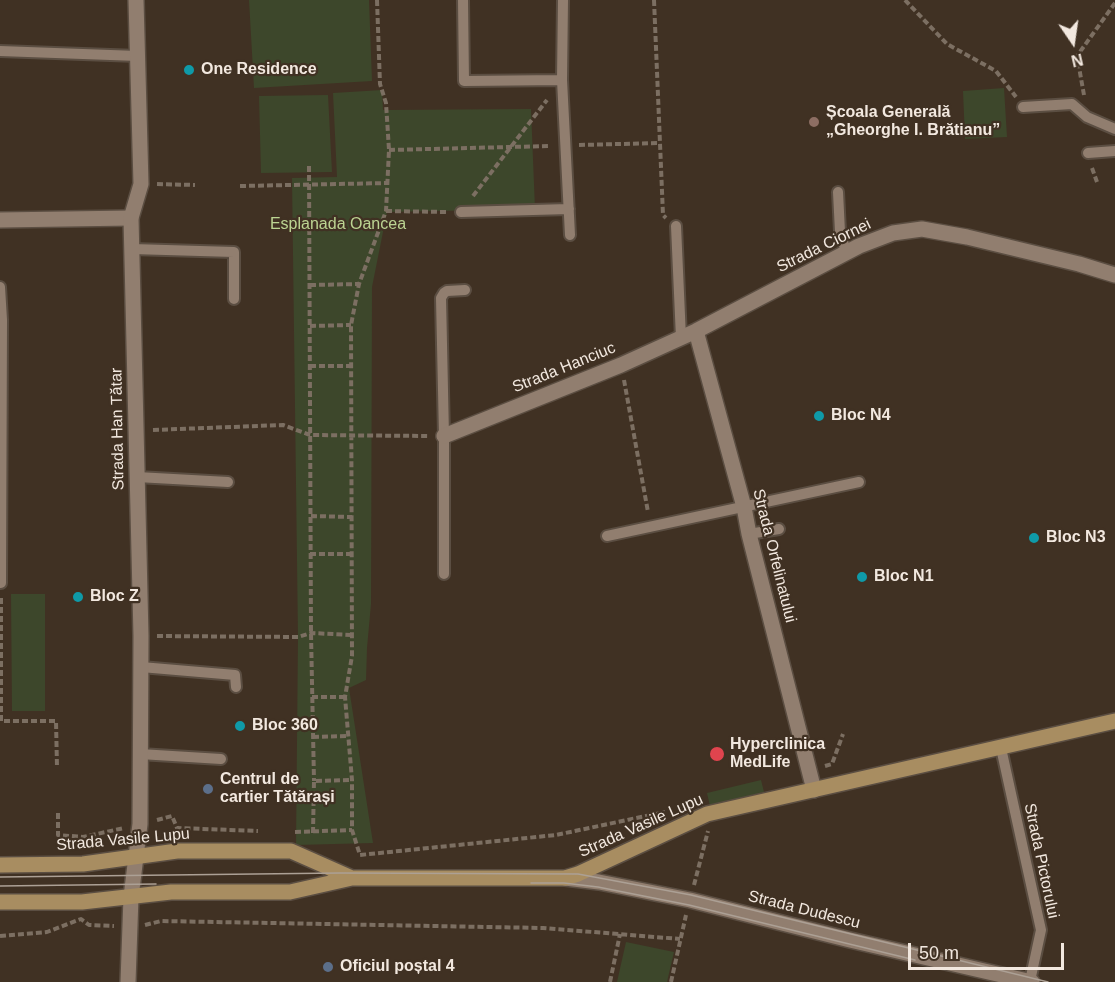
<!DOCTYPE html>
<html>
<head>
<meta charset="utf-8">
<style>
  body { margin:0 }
  #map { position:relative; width:1115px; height:982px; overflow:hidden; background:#403123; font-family:Helvetica,sans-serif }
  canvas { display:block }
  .north { position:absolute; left:1043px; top:12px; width:60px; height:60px; -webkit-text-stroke:4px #403123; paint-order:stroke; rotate:167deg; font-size:16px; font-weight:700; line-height:24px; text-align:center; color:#f2e8df }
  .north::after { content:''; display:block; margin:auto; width:21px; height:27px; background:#f2e8df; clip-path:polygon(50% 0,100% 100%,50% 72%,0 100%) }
  .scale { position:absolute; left:908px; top:943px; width:156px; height:27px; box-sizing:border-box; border:3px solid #f2e8df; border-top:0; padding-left:8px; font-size:18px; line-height:21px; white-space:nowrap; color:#f2e8df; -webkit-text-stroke:4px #403123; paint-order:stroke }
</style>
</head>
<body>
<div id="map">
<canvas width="1115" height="982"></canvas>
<div class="north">N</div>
<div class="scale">50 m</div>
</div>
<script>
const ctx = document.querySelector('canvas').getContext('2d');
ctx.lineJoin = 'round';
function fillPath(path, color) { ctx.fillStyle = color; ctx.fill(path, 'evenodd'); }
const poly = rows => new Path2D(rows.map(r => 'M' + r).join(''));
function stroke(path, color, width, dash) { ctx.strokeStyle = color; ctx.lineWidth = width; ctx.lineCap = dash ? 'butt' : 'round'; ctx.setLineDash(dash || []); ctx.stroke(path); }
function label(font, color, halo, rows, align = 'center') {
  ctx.font = font + ' Helvetica,sans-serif'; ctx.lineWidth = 4.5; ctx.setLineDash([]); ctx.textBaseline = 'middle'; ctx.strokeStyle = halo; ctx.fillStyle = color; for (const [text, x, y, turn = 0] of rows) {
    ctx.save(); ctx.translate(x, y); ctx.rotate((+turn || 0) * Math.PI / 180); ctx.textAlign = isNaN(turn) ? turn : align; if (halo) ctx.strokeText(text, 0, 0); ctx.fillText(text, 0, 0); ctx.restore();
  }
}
fillPath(poly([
  [249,0,369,0,372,81,254,88],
  [1004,88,1007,137,965,139,963,91],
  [382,90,383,110,531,109,535,209,387,212,372,287,371,604,367,648,366,680,349,688,373,843,296,845,298,637,292,178,337,177,333,93],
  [328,95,332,172,261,173,259,96],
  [11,594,45,594,45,711,12,711],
  [761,780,764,792,710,806,707,793],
  [626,942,674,952,667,982,617,982]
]), '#3d472b');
const service = poly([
  [463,0,464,81,562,80,570,235],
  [0,51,138,56],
  [562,80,563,0],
  [1023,107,1072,104,1087,117,1115,129],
  [1088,153,1115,151],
  [838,192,840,232,844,245,849,251],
  [461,212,569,209],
  [676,226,681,338],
  [132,249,234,252,234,299],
  [0,287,2,320,1,583],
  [137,477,228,482],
  [749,534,779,529],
  [607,536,859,482],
  [444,574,444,436,441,298,444,293,447,291,465,290],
  [141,667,235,675,236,687],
  [1001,748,1041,930,1030,981],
  [140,754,221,759]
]);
const minor = poly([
  [0,220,131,218],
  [696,331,744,507,749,534,814,790],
  [444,436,621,365,696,331,859,246,893,233,922,229,967,237,1079,264,1115,275],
  [128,982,131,897]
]);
const tertiary = poly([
  [565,878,599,882,690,900,850,940,1032,982],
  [131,897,140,824,141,636,131,218,141,184,136,0]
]);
const secondary = poly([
  [0,865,83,864,177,851,291,851,352,878],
  [0,902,82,902,171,892,290,892,352,878,565,878,578,874,707,814,1115,721]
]);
stroke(service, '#5b4e42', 14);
stroke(minor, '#5b4e42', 18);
stroke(tertiary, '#5b4e42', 18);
stroke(secondary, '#5b4e42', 18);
stroke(poly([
  [377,0,380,84,386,103,389,150,386,211,359,284,351,325,352,656,345,697,352,780,352,830,360,855,556,835,665,812],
  [654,0,663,215,666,218],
  [905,0,947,44,996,71,1016,97],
  [1084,95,1077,56,1115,3],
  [579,145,660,143],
  [389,150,550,146],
  [309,166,311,633,314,781],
  [1092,168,1097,182],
  [157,184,195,185],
  [240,186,388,183],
  [473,196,547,100],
  [386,211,446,212],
  [310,285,359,284],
  [310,326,351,325],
  [310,366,351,366],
  [624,380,648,512],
  [153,430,283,425,310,435,429,436],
  [311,516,352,517],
  [310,554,352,554],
  [1,598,1,721,56,721,57,767],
  [157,636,298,637,311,633,351,635],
  [312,697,345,697],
  [313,737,348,736],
  [825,766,832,764,843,734],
  [58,813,58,835,83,837,124,828],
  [157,820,172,816,177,828,258,831],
  [295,832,352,830],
  [313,833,314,781,352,780],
  [694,885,708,831],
  [145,925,161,921,543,928,680,939],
  [0,936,47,932,81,919,89,925,114,926],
  [610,982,620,934],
  [671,982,686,915]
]), '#7c6f62', 4, [6, 3]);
stroke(service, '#917e6f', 10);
stroke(minor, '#917e6f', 15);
stroke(tertiary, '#917e6f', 15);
stroke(secondary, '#a88d61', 15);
stroke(poly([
  [0,877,340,873,578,874,691,895,1048,982],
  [531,883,564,883,598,887,689,905,915,960],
  [0,886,156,884]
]), '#aca095', 1.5);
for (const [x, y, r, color] of [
  [189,70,6,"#0f9aa8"],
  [814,122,6,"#8d6e63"],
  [819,416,6,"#0f9aa8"],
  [1034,538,6,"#0f9aa8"],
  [862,577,6,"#0f9aa8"],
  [78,597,6,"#0f9aa8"],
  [240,726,6,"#0f9aa8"],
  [717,754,8,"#e0444e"],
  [208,789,6,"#5c6f8a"],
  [328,967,6,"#5c6f8a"]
]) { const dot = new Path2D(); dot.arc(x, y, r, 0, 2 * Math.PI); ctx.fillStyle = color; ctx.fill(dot); stroke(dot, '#403123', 2); }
label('bold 16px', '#f2e8df', '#403123', [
  ["One Residence",201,70],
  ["Școala Generală",826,113],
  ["„Gheorghe I. Brătianu”",826,131],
  ["Bloc N4",831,416],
  ["Bloc N3",1046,538],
  ["Bloc N1",874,577],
  ["Bloc Z",90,597],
  ["Bloc 360",252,726],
  ["Hyperclinica",730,745],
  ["MedLife",730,763],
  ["Centrul de",220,780],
  ["cartier Tătărași",220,798],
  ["Oficiul poștal 4",340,967]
], 'left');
label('16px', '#bcd492', '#403123', [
  ["Esplanada Oancea",338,225]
]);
label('16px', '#f2e8df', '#403123', [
  ["Strada Ciornei",824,246,-26],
  ["Strada Hanciuc",564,368,-22],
  ["Strada Han Tătar",118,429,-91],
  ["Strada Orfelinatului",774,556,76],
  ["Strada Vasile Lupu",641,826,-24],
  ["Strada Vasile Lupu",123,840,-5],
  ["Strada Pictorului",1041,861,78],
  ["Strada Dudescu",804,910,14]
]);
</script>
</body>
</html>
